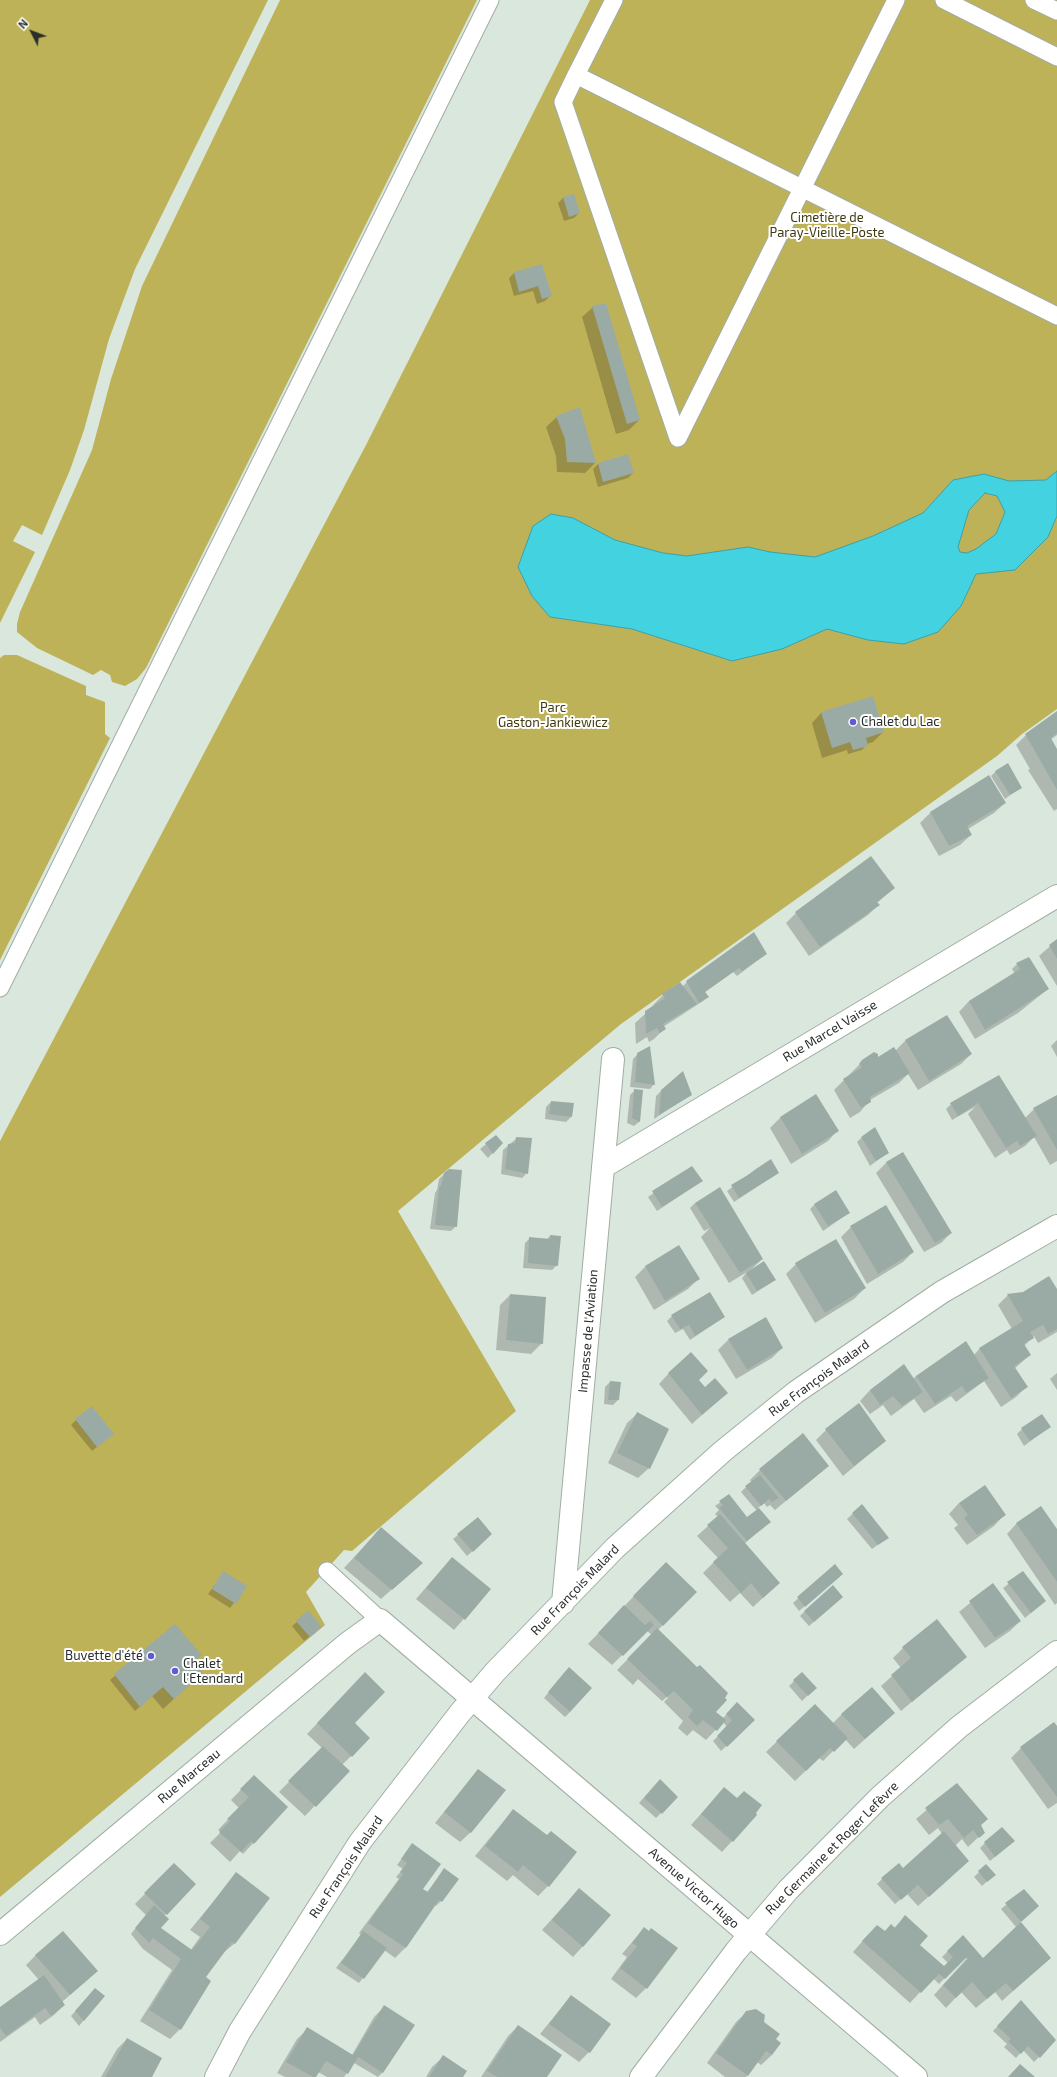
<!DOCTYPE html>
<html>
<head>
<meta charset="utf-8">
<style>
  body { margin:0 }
  #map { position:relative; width:1057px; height:2077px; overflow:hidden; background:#dae7dd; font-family:"Exo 2",sans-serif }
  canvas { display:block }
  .north { position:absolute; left:12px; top:12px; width:40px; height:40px; -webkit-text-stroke:3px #fff; paint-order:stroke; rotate:312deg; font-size:11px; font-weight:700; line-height:16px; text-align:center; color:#2a2f2b }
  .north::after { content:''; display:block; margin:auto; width:14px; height:18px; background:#2a2f2b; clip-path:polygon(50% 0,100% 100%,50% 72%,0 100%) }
</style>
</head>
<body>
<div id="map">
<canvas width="1057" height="2077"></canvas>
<div class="north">N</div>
</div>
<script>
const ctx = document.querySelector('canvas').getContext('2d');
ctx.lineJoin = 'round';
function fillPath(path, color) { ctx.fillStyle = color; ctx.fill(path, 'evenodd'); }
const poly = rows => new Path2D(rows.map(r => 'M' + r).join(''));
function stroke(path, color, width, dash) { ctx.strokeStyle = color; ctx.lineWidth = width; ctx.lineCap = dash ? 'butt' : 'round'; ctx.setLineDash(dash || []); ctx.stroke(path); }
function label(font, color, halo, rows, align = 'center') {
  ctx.font = font + ' "Exo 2",sans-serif'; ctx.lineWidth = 4; ctx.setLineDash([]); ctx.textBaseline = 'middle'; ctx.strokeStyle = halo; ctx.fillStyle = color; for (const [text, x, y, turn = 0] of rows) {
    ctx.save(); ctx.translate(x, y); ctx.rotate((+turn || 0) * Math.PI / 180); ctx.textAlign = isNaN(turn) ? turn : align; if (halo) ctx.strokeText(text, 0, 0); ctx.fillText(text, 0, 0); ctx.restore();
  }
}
fillPath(poly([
  [0,0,268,0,135,269,109,339,84,430,70,470,42,535,22,525,13,541,35,552,0,623],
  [280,0,477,0,146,668,137,679,125,686,112,682,110,675,101,670,93,675,37,648,17,632,17,624,20,612,92,450,111,379,142,286],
  [590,0,1057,0,1057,709,1022,734,997,756,621,1024,398,1211,516,1411,352,1551,344,1550,306,1592,325,1625,0,1897,0,1141,366,445],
  [4,655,17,655,86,686,86,695,105,702,105,734,110,738,0,960,0,658]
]), '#beb259');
const water = poly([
  [1057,471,1057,516,1048,537,1015,570,976,574,961,606,938,632,904,644,868,640,827,629,782,649,732,661,632,629,550,617,532,596,518,567,533,526,551,514,573,518,615,540,663,553,687,556,748,547,770,552,815,557,873,536,923,513,953,480,984,474,1009,481,1046,480,1057,471],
  [985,493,997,496,1005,512,996,534,976,549,967,553,960,552,958,547,969,510,985,493]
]);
fillPath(water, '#43d2df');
stroke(water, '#3ca1a9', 1);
fillPath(poly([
  [574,195,579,213,574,218,564,221,558,203,563,198],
  [542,266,550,296,545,301,537,304,533,291,514,296,509,278,514,273],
  [593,307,639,420,629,430,616,434,582,317],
  [579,408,595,463,585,473,557,472,556,456,546,427,557,417],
  [627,455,633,473,628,478,598,487,593,469,598,464],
  [822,712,883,732,873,742,867,744,862,750,848,754,847,750,822,758,812,723],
  [1057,712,1057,735,1050,740,1057,751,1057,809,1054,811,1028,770,1030,769,1016,745,1026,735],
  [996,771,1021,787,1005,799,991,776],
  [1005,803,994,813,968,829,971,835,960,845,939,856,920,823,931,812],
  [894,888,877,903,878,905,868,915,809,956,786,923,796,913],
  [1057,940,1057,986,1039,956],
  [766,954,737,976,733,972,705,992,708,996,703,1001,663,1027,664,1029,654,1039,649,1042,647,1037,636,1044,635,1023,654,1006,653,1005,663,995,682,987,687,982],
  [1017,964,1048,989,1018,1013,975,1039,959,1012,969,1001,1015,974,1012,969],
  [946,1016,971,1054,961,1064,918,1090,908,1074,899,1083,870,1100,860,1112,850,1118,834,1090,863,1061,877,1059,895,1051,905,1041],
  [1057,1040,1057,1057,1051,1046],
  [638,1054,654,1084,650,1089,630,1087,633,1059],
  [999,1076,1025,1118,1034,1109,1057,1096,1057,1161,1050,1165,1034,1137,1025,1146,1010,1155,1007,1150,995,1158,968,1114,975,1107,952,1120,946,1109,951,1104],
  [635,1090,642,1091,639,1122,634,1126,627,1123,630,1095],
  [661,1091,691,1094,654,1119,656,1096],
  [816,1095,838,1130,828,1141,791,1164,770,1128,780,1118],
  [551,1102,571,1117,566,1122,545,1119,546,1107],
  [496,1136,502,1143,488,1158,480,1149],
  [517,1138,527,1173,522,1178,501,1174,503,1150],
  [861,1138,888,1152,870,1166,857,1142],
  [903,1153,951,1233,941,1243,924,1252,876,1173,886,1163],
  [692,1167,702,1181,657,1211,648,1197],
  [753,1171,778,1173,734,1202,727,1191],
  [444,1174,456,1226,451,1231,430,1229,435,1193,437,1190,439,1179],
  [695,1203,762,1259,752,1269,774,1280,769,1284,752,1295,742,1278,747,1272,729,1283,701,1237,710,1228,704,1231,690,1208],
  [815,1204,849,1213,823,1231,810,1209],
  [851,1227,913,1252,903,1262,867,1284,841,1237],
  [550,1236,557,1265,552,1270,523,1268,525,1243,530,1238,547,1239],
  [679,1247,698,1279,688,1289,654,1310,635,1277,645,1267],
  [796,1264,865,1288,854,1299,815,1323,786,1274],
  [1057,1291,1057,1332,1038,1343,1034,1336,1024,1346,1030,1355,1014,1369,1026,1387,1016,1397,1001,1407,984,1381,956,1402,951,1396,924,1413,914,1399,891,1416,883,1405,870,1414,860,1401,870,1390,904,1365,913,1379,916,1376,974,1355,980,1348,1012,1329,998,1305,1008,1295],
  [510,1295,542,1343,531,1354,496,1350,500,1305],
  [672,1316,724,1317,690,1340,683,1329,675,1333,667,1321],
  [766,1319,782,1348,772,1358,736,1379,718,1350,728,1340],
  [669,1373,698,1380,705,1388,726,1393,692,1424,659,1384],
  [1057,1373,1057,1390,1050,1379],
  [610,1382,618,1400,613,1405,604,1404,605,1387],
  [638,1413,649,1468,638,1478,608,1463,627,1423],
  [76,1420,113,1434,92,1451,71,1425],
  [1049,1427,1024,1446,1017,1434,1022,1429],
  [826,1430,885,1441,843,1476,816,1440],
  [803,1434,828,1466,775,1510,770,1505,767,1507,764,1503,758,1508,769,1522,744,1544,779,1583,753,1607,740,1593,730,1602,703,1573,718,1558,697,1536,718,1517,715,1514,719,1510,715,1506,729,1496,747,1519,757,1511,741,1492,751,1482,750,1480,760,1470],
  [959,1503,1004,1515,994,1526,967,1545,954,1528,958,1525,949,1514],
  [862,1505,887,1538,872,1549,847,1519],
  [1017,1523,1057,1531,1057,1603,1055,1605,1007,1534],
  [381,1528,421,1563,381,1599,344,1568],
  [458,1535,486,1539,467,1556,453,1539],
  [835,1565,837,1579,799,1611,793,1603],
  [442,1569,490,1589,454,1630,416,1599],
  [224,1572,246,1587,230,1608,208,1594],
  [656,1573,695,1592,658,1630,715,1712,723,1718,737,1704,753,1720,721,1751,713,1741,727,1727,723,1722,706,1740,693,1730,687,1736,678,1728,683,1721,664,1702,668,1698,667,1697,662,1701,638,1679,633,1685,617,1670,652,1635,647,1631,612,1665,588,1644],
  [1023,1573,1045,1601,1025,1618,1003,1588],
  [993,1584,1020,1621,1010,1631,985,1648,959,1612],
  [837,1602,809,1626,800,1616,805,1611],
  [297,1622,316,1631,304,1641,292,1626],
  [174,1625,193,1662,202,1673,163,1709,152,1696,135,1711,110,1680],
  [903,1648,965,1657,901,1711,881,1686,901,1668,893,1658],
  [564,1673,570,1712,565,1717,544,1698],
  [802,1673,815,1688,802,1701,789,1686],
  [355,1684,351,1756,342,1765,348,1771,305,1816,279,1792,322,1748,307,1734],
  [815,1705,832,1724,842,1714,883,1723,854,1749,845,1739,823,1761,819,1758,795,1781,766,1752],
  [1057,1728,1057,1803,1048,1809,1011,1758,1021,1748],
  [478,1770,471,1832,460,1842,435,1823],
  [254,1776,287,1807,243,1854,240,1851,230,1862,210,1843,221,1832,218,1830,239,1808,231,1800],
  [957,1784,987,1819,980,1826,984,1832,968,1847,962,1839,955,1846,968,1861,918,1906,907,1894,895,1904,877,1884,882,1879,903,1869,942,1834,938,1828,929,1835,916,1819],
  [655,1785,677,1797,656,1818,639,1803],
  [724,1788,756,1815,722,1852,691,1825],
  [513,1810,548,1886,538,1896,513,1875,507,1881,475,1856],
  [985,1843,1009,1845,990,1861,980,1848],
  [408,1850,422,1889,427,1892,444,1870,441,1901,436,1906,435,1905,405,1948,395,1958,384,1950,359,1983,336,1968,361,1935,359,1933,399,1879,396,1877,403,1869,397,1865],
  [174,1864,195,1884,164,1916,160,1928,190,1951,200,1937,190,1930,236,1874,269,1898,234,1944,223,1953,205,1978,180,2029,170,2039,140,2021,172,1970,143,1949,131,1934,146,1915,135,1904],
  [986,1865,994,1875,982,1886,974,1877],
  [579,1889,583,1946,573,1957,542,1930],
  [1024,1890,1032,1911,1020,1922,1050,1958,1002,2001,995,1992,976,2008,961,1992,946,2008,934,1995,968,1957,966,1956,939,1984,933,1978,910,2003,853,1952,867,1936,894,1928,905,1917,919,1945,944,1967,948,1963,942,1957,963,1936,983,1959,1016,1927,1001,1909],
  [644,1928,648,1932,651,1929,646,1988,636,1998,611,1979,627,1957,622,1954],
  [36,1955,86,1981,62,2002,64,2005,54,2015,40,2025,35,2017,0,2042,0,2008,39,1980,26,1965],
  [95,1989,104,1996,79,2026,71,2016],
  [571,1996,589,2052,579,2062,540,2034],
  [384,2007,383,2072,378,2077,354,2063,344,2077,327,2077,318,2072,315,2077,285,2077,277,2073,297,2039,308,2029,352,2055,374,2017],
  [1016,2007,1039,2057,1034,2062,1023,2050,1016,2058,1004,2047,1007,2044,993,2031],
  [747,2012,763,2022,774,2039,772,2055,761,2065,757,2062,746,2077,725,2077,707,2063,736,2022],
  [518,2026,546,2077,481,2077,508,2036],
  [127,2039,151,2077,101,2077,117,2049],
  [443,2057,462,2077,426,2077,432,2067]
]), '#0003');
fillPath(poly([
  [574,194,580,213,569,217,563,197],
  [542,264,552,296,542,299,538,286,519,292,514,272],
  [606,303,640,420,627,424,592,306],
  [580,407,596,463,567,462,565,439,556,416],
  [628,454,634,473,603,482,598,463],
  [873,696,884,732,866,738,868,746,853,750,850,742,832,748,821,712],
  [1057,711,1057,733,1051,738,1057,749,1057,790,1025,734],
  [1008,763,1022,788,1010,795,995,771],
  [989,775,1006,803,967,826,972,835,949,846,930,812],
  [871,856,895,888,877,902,880,905,820,947,795,912],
  [754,932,767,954,742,971,739,968,705,992,709,997,699,1003,686,981],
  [1057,939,1057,959,1049,945],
  [1029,957,1049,989,985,1030,969,1001,1020,969,1016,963],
  [680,982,697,1004,663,1024,666,1029,660,1033,657,1028,646,1034,645,1011,665,998,662,994],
  [947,1015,972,1054,929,1081,905,1040],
  [650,1046,655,1085,635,1082,637,1053],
  [894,1047,910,1073,870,1097,871,1102,861,1108,843,1079,862,1067,859,1064,862,1060,874,1052,878,1054,878,1057],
  [683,1071,692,1095,659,1115,661,1090],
  [999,1075,1037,1136,1020,1146,1017,1141,1006,1148,978,1103,958,1116,950,1103],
  [634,1089,643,1090,640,1122,632,1118],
  [816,1094,839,1131,802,1154,780,1117],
  [1057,1095,1057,1150,1033,1108],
  [551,1101,574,1103,572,1117,549,1114],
  [875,1127,889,1153,876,1161,861,1137],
  [496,1135,503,1143,493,1154,485,1143],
  [516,1137,532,1138,528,1174,505,1169,508,1144,515,1143],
  [903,1152,952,1233,935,1243,886,1162],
  [771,1159,779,1173,739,1198,731,1185,753,1172,753,1171],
  [692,1166,703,1181,662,1207,652,1191],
  [449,1169,462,1170,457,1227,435,1225,439,1187,441,1186,444,1173],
  [720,1187,763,1259,740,1273,695,1203],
  [836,1190,850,1213,828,1226,814,1204],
  [886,1205,914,1252,878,1274,850,1226],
  [550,1235,561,1236,558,1266,528,1263,529,1237,550,1239],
  [836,1239,866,1288,825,1313,795,1263],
  [679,1245,700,1279,665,1301,645,1266],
  [764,1261,776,1280,757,1291,746,1273],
  [1049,1276,1057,1289,1057,1329,1048,1334,1043,1325,1030,1332,1034,1338,1024,1344,1031,1355,1014,1366,1028,1387,1011,1398,979,1348,1023,1321,1007,1294,1023,1292],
  [710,1292,725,1317,695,1336,689,1325,680,1329,671,1315],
  [510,1294,546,1297,543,1344,506,1340],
  [766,1317,783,1348,747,1370,728,1339],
  [966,1341,989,1378,966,1393,962,1386,935,1404,916,1376],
  [691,1352,708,1371,699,1380,705,1387,715,1378,728,1393,702,1415,668,1373],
  [904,1364,923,1392,902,1406,893,1396,880,1405,870,1390],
  [610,1381,621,1382,619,1400,608,1400],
  [859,1403,886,1441,854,1466,825,1429],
  [92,1406,114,1434,97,1447,75,1419],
  [637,1412,669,1429,650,1469,617,1453],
  [1042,1414,1051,1427,1030,1441,1021,1428],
  [803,1433,829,1466,786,1501,759,1469],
  [760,1475,779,1498,772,1502,769,1499,761,1506,745,1486],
  [985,1485,1006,1515,977,1535,964,1518,968,1515,959,1503],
  [729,1494,747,1517,759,1508,771,1522,747,1541,719,1508,723,1505,719,1501],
  [862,1504,889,1538,878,1545,852,1513],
  [1041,1506,1057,1529,1057,1582,1016,1523],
  [720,1514,780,1583,763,1598,751,1583,741,1593,713,1562,728,1548,707,1525],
  [478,1517,492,1534,473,1552,457,1534],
  [381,1527,423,1563,392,1590,354,1558],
  [452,1557,491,1589,465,1620,426,1588],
  [666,1562,697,1592,663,1626,633,1596],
  [835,1564,843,1574,805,1607,797,1597],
  [223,1571,247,1586,236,1604,212,1589],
  [1023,1571,1046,1601,1031,1613,1007,1582],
  [993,1583,1021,1621,995,1638,969,1601],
  [833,1585,843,1597,814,1622,804,1611],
  [624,1605,645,1625,650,1621,654,1625,623,1656,598,1633],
  [308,1610,322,1627,310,1637,296,1621],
  [937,1619,967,1657,912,1702,891,1675,911,1658,902,1647],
  [175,1624,202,1655,194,1662,203,1673,174,1699,163,1687,140,1707,114,1674],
  [657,1628,697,1667,700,1665,728,1693,725,1698,727,1700,716,1712,726,1720,717,1731,703,1720,697,1726,688,1717,693,1710,674,1691,667,1697,627,1659],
  [569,1667,592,1688,570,1712,548,1692],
  [365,1672,385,1692,355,1723,370,1738,352,1757,317,1723],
  [802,1672,817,1688,808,1696,793,1680],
  [872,1687,895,1713,865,1739,841,1714],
  [737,1702,755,1720,727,1747,717,1736,732,1720,726,1714],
  [815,1704,848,1738,834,1752,830,1748,806,1771,776,1741],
  [1054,1722,1057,1726,1057,1797,1020,1747],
  [323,1746,350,1771,316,1807,288,1781],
  [478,1769,506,1790,471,1833,444,1812],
  [254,1775,288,1807,254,1844,251,1841,241,1852,219,1832,230,1821,227,1819,249,1797,240,1789],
  [660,1779,678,1797,662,1814,644,1798],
  [957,1783,988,1819,981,1825,985,1833,979,1838,973,1830,964,1838,948,1819,939,1825,925,1808],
  [724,1787,737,1798,744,1791,762,1805,756,1813,757,1815,733,1842,701,1814],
  [513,1809,547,1835,551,1831,577,1852,549,1887,523,1865,518,1872,485,1846],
  [1002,1827,1015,1841,995,1857,984,1842],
  [944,1831,969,1861,929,1897,918,1885,901,1900,881,1878,899,1863,903,1868],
  [412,1843,441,1864,423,1889,428,1892,444,1868,459,1879,442,1902,439,1900,406,1948,368,1923,403,1874,400,1872,407,1863,401,1859],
  [174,1863,196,1884,167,1915,144,1893],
  [986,1864,996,1875,987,1882,978,1871],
  [236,1872,270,1898,235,1944,232,1942,206,1977,211,1981,181,2030,149,2010,181,1959,153,1938,149,1943,135,1928,154,1905,169,1919,161,1928,192,1950,210,1927,200,1919],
  [579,1888,611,1915,583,1947,552,1920],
  [1024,1889,1039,1906,1021,1922,1005,1903],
  [905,1915,928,1936,920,1945,944,1966,953,1957,947,1951,963,1935,983,1958,1021,1922,1051,1958,1013,1991,1006,1983,987,1999,972,1982,956,1998,943,1985,968,1959,966,1958,945,1979,939,1974,921,1993,862,1941,877,1925,885,1931,891,1924,895,1928],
  [644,1927,649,1931,651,1928,678,1948,647,1989,620,1968,637,1946,632,1943],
  [63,1931,98,1971,70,1995,35,1955],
  [363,1931,387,1948,364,1979,341,1963],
  [44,1975,65,2005,51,2016,45,2008,6,2036,0,2028,0,2007],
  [95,1988,105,1996,84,2021,75,2011],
  [571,1995,611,2024,590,2053,549,2024],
  [1021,2000,1056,2040,1040,2058,1028,2046,1021,2054,1008,2041,1011,2039,997,2026],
  [384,2005,415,2025,383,2073,358,2057,348,2074,326,2061,316,2077,313,2077,286,2062,307,2027,353,2055],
  [756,2009,765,2015,764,2022,780,2034,776,2039,781,2043,772,2055,766,2051,748,2076,716,2053,746,2011],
  [518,2025,562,2055,547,2077,497,2077,487,2071],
  [127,2038,162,2058,152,2077,105,2077],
  [443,2055,467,2071,463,2077,429,2077],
  [1020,2064,1035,2077,1008,2077]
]), '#9aaba6');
const service = poly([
  [614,0,576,75,1057,316],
  [944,0,1057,57],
  [1034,0,1057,11],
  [576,75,563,102,678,438,896,0],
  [0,988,490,0],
  [327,1571,380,1620]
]);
const minor = poly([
  [603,1167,1057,896],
  [563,1603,613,1059],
  [0,1934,348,1643,380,1620,916,2077],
  [216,2077,240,2031,360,1842,460,1713,495,1672,615,1548,723,1451,796,1392,942,1292,1057,1226],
  [641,2077,736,1951,788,1890,880,1797,959,1727,1057,1652]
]);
stroke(service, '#a0ada3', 19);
stroke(minor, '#a0ada3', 24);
stroke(service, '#fff', 17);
stroke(minor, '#fff', 22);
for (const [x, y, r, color] of [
  [853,722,4,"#605bd3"],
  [151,1656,4,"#605bd3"],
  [175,1671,4,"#605bd3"]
]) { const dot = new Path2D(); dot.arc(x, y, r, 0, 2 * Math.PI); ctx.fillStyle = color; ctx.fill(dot); stroke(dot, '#fff', 1.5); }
label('13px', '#3f3a10', '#fff', [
  ["Cimetière de",827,218],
  ["Paray-Vieille-Poste",827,233],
  ["Parc",553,708],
  ["Gaston-Jankiewicz",553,723]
]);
label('13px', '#2a2f2b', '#fff', [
  ["Chalet du Lac",861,722],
  ["Buvette d'été",143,1656,"right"],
  ["Chalet",183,1664],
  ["l'Etendard",183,1679]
], 'left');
label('13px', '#2a2f2b', '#fff', [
  ["Rue Marcel Vaisse",830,1031,-31],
  ["Impasse de l'Aviation",588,1331,-85],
  ["Rue François Malard",819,1378,-36],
  ["Rue François Malard",575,1590,-46],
  ["Rue Marceau",189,1776,-40],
  ["Rue Germaine et Roger Lefèvre",832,1848,-45],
  ["Rue François Malard",346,1867,-56],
  ["Avenue Victor Hugo",694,1888,41]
]);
</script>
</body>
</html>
